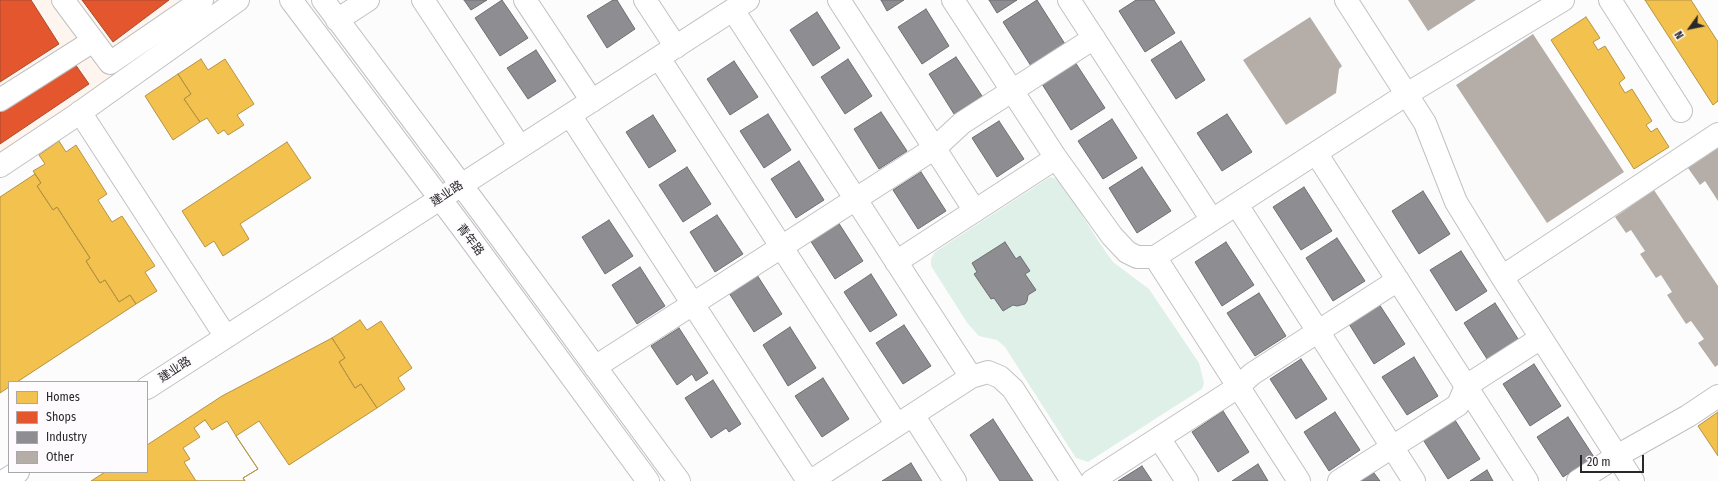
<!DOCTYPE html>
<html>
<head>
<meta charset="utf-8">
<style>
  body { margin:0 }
  #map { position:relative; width:1718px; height:481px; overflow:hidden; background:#fdfcfd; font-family:"Fira Sans Condensed",sans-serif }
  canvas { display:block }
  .legend { position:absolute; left:8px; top:381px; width:140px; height:92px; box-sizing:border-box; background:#fdfbfe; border:1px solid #a8a7a9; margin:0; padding:5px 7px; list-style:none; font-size:12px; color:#292829 }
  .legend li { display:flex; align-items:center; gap:8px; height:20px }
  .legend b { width:20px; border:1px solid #a8a7a9 }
  .north { position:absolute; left:1670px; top:8px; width:40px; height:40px; -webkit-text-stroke:3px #fdfbfe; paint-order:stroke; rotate:237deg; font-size:11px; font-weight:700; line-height:16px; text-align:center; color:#292829 }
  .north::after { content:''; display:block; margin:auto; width:14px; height:18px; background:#292829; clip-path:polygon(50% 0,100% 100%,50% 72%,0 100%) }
  .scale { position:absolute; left:1580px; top:455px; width:64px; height:18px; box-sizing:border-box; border:2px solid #292829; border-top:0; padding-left:5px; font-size:12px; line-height:14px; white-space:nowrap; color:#292829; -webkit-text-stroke:3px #fdfbfe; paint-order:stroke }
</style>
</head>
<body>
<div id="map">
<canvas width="1718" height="481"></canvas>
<ul class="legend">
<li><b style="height:11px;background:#f2c14e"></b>Homes</li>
<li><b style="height:11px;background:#e4572e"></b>Shops</li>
<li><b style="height:11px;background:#8d8d92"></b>Industry</li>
<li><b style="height:11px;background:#b5aea8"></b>Other</li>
</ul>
<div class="north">N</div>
<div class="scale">20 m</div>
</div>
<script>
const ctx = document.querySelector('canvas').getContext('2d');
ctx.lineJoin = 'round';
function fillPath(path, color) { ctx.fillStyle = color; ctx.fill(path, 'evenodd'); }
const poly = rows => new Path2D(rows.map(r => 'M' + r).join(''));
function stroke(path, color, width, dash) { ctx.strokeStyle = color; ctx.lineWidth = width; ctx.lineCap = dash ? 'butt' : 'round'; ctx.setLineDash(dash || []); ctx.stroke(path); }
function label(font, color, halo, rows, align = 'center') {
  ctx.font = font + ' "Fira Sans Condensed","Noto Sans SC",sans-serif'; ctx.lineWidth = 4; ctx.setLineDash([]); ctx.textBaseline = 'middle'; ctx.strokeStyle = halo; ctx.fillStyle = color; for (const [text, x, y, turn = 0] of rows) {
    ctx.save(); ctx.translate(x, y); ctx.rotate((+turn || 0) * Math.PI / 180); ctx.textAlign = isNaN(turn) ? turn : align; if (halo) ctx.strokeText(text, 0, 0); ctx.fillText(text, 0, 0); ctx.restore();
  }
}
fillPath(poly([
  [0,0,226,0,0,154]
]), '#fef5ee');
fillPath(poly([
  [1050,177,1058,179,1061,182,1101,245,1113,262,1149,289,1199,363,1204,383,1202,389,1088,462,1076,458,1005,347,997,340,979,336,968,324,931,266,931,259,935,252]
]), '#def0e8');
const homes = poly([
  [1645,0,1691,0,1718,42,1718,101,1713,105,1645,0],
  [1586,17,1600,38,1593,42,1598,50,1605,46,1625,78,1619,83,1625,93,1632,89,1652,121,1646,125,1651,132,1657,128,1669,147,1634,169,1551,40,1586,17],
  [201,59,208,70,225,59,254,104,237,115,244,125,228,135,224,130,218,134,207,118,200,122,184,99,191,94,178,74,201,59],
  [178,74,191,94,184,99,200,122,173,140,145,96,178,74],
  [59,141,66,152,76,145,107,194,98,200,112,222,122,216,155,266,145,272,157,291,136,304,130,295,119,302,105,280,100,283,86,261,90,258,57,207,53,210,37,186,41,183,33,171,45,164,39,155,59,141],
  [287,142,311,178,240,224,249,239,223,256,214,241,205,247,182,211,287,142],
  [35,174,41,183,37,186,53,210,57,207,90,258,86,261,100,283,105,280,119,302,130,295,136,304,17,382,9,382,9,387,0,393,0,197,35,174],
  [360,320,367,330,381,321,412,368,398,378,405,389,377,408,361,384,355,388,339,362,345,358,332,338,360,320],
  [332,338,345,358,339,362,355,388,361,384,377,408,289,465,259,421,236,436,258,469,243,478,245,481,91,481,105,472,147,472,147,445,222,396,332,338],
  [1718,412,1718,456,1698,426,1718,412],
  [205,420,212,430,227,421,236,436,258,469,243,478,245,481,196,481,184,462,190,459,183,448,200,437,194,428,205,420]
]);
fillPath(homes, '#f2c14e');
stroke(homes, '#b69343', 1);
const shops = poly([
  [0,0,31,0,59,44,0,82,0,0],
  [82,0,169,0,113,42,82,0],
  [75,64,89,84,0,144,0,112,75,64]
]);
fillPath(shops, '#e4572e');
stroke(shops, '#ac492c', 1);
const industry = poly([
  [464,0,487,0,471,10,464,0],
  [502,0,528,38,500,56,475,18,502,0],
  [613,0,617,0,635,29,607,48,587,16,613,0],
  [881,0,904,0,887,11,881,0],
  [989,0,1017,0,997,13,989,0],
  [1037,0,1065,44,1031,66,1003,22,1037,0],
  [1136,0,1154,0,1175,33,1145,52,1119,11,1136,0],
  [926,9,949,46,922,64,898,27,926,9],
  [817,12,840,48,813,66,790,30,817,12],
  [1181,41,1205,80,1176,99,1151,60,1181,41],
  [536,50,556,81,528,99,507,68,536,50],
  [956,57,982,96,954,114,929,74,956,57],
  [848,59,872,96,845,114,821,77,848,59],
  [734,61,758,97,730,115,707,79,734,61],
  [1075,62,1105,108,1071,130,1042,84,1075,62],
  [881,112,907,151,879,169,854,129,881,112],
  [768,114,791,150,764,168,740,131,768,114],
  [1227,114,1252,152,1222,171,1197,133,1227,114],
  [653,115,676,151,649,168,626,132,653,115],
  [1112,119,1137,158,1103,179,1078,141,1112,119],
  [999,121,1024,159,997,177,972,138,999,121],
  [799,161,824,200,796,218,771,179,799,161],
  [687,167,711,204,683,222,659,185,687,167],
  [1142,167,1171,211,1137,233,1109,188,1142,167],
  [921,172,946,211,918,229,893,190,921,172],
  [1304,187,1332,231,1301,250,1273,207,1304,187],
  [1423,191,1450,234,1419,254,1392,211,1423,191],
  [717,215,743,254,715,272,690,232,717,215],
  [609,220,633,256,605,274,582,237,609,220],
  [838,222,863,261,835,279,810,240,838,222],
  [1337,238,1365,281,1333,301,1306,258,1337,238],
  [1005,242,1016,259,1020,256,1030,271,1025,274,1036,290,1028,295,1027,301,1025,304,1017,306,1013,305,1003,311,994,298,991,299,974,274,977,272,972,263,1005,242],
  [1226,242,1254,285,1222,306,1195,262,1226,242],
  [1461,251,1487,291,1456,311,1430,270,1461,251],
  [640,267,665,306,637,324,612,285,640,267],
  [871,274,897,315,870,332,844,292,871,274],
  [757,275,782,314,754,332,729,293,757,275],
  [1259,293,1286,336,1255,356,1227,313,1259,293],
  [1495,303,1520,342,1489,362,1464,323,1495,303],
  [1379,304,1405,344,1374,364,1349,324,1379,304],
  [904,325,931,366,903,384,876,343,904,325],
  [790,327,816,368,788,386,763,345,790,327],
  [679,328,708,373,696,381,692,374,677,385,651,346,679,328],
  [1414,357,1438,396,1407,415,1382,377,1414,357],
  [1301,359,1327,399,1296,419,1270,379,1301,359],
  [1534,364,1561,406,1530,426,1503,384,1534,364],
  [823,378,849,419,822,437,795,396,823,378],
  [713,380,741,424,729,432,726,428,711,438,685,398,713,380],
  [1223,411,1249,452,1218,472,1192,432,1223,411],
  [1335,412,1360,450,1329,471,1304,432,1335,412],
  [1453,417,1480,459,1448,479,1422,438,1453,417],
  [1568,417,1594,457,1563,477,1537,437,1568,417],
  [993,419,1033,481,1000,481,970,435,993,419],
  [911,463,922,481,882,481,911,463],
  [1258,464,1268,481,1232,481,1258,464],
  [1142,466,1152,481,1118,481,1142,466],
  [1487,470,1493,481,1470,481,1487,470],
  [1374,473,1380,481,1361,481,1374,473]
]);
fillPath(industry, '#8d8d92');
stroke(industry, '#6f6f72', 1);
fillPath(poly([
  [1408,0,1476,0,1428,31],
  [1310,17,1342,66,1339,69,1336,93,1286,125,1243,60],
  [1533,34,1624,172,1547,223,1456,85],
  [1718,148,1718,201,1705,181,1700,185,1688,168],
  [1654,190,1718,286,1718,365,1715,367,1698,343,1704,339,1691,321,1686,324,1667,295,1672,292,1661,275,1656,278,1640,254,1645,251,1631,230,1626,233,1615,217]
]), '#b5aea8');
const minor = poly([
  [63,0,110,63,202,0],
  [291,0,469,237,648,481],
  [323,0,489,222,679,481],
  [423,0,520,147],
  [525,0,592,101],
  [645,0,676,47],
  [839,0,975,211],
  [953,0,1056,158,1112,236,1127,252,1137,257,1155,257,1407,94,1563,0],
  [1069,0,1212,220],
  [1346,0,1425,123,1456,202,1502,277,1633,481],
  [1610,0,1681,111],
  [733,10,971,377],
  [337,20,368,0],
  [659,58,897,425],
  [0,100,93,41],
  [80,112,226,337],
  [570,115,808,481],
  [1316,153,1527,481],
  [0,166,75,116,238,0],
  [1237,205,1414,481],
  [1155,257,1299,481],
  [896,262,1056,158],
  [1502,277,1718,134],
  [595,367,935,148,962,123,1094,38],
  [147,388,748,0],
  [913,415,955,481],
  [1159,438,1187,481],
  [4,481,18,472],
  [811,481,971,377,988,372,1000,377,1013,389,1072,481],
  [1092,481,1238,387,1252,374,1398,280],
  [1339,481,1458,405,1466,386,1541,338],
  [1578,481,1617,456,1688,416,1718,396]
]);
stroke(minor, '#c1c0c2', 24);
stroke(minor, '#fff', 22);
label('12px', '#292829', '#fdfbfe', [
  ["建业路",447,194,-33],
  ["青年路",470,240,53],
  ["建业路",175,370,-33]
]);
</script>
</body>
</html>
